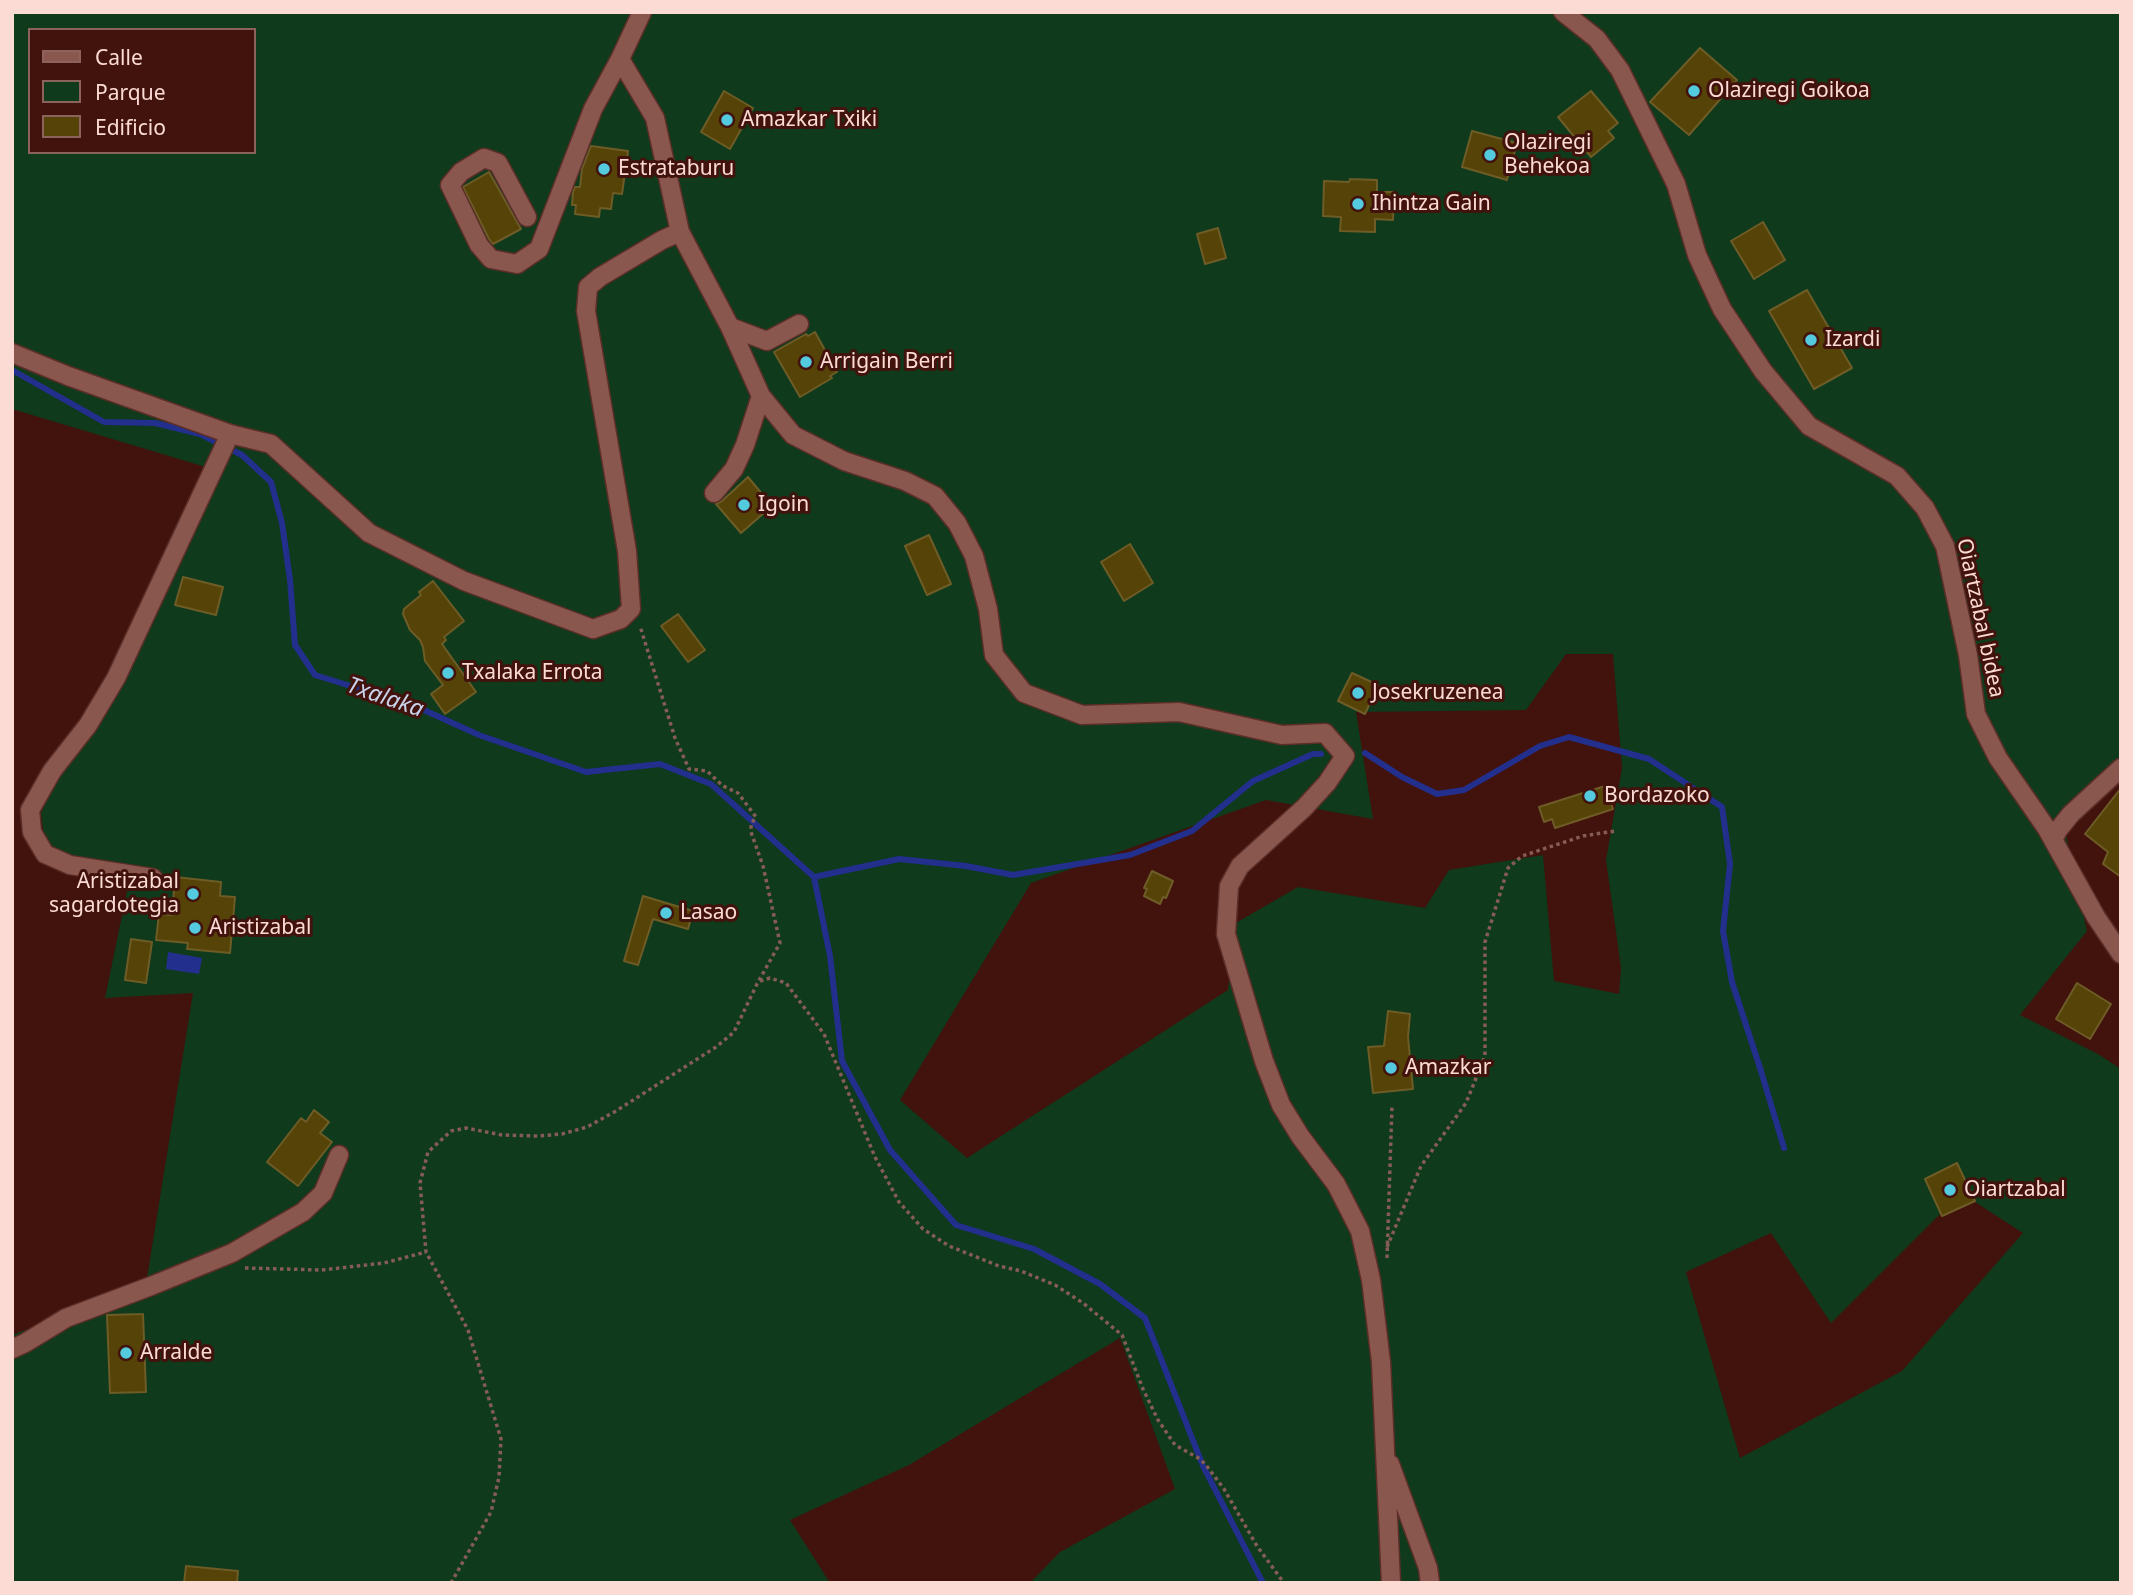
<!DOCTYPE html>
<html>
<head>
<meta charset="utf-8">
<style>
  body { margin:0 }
  #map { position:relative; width:2133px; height:1595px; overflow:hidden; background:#42120c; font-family:"Noto Sans",sans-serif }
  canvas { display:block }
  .frame { position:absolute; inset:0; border:14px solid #fcdbd5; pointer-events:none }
  .legend { position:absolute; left:28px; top:28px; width:228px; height:126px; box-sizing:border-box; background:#42120c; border:2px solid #8c625c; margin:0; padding:9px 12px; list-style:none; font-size:21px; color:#fcdbd5 }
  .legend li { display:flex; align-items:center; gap:14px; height:35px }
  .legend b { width:35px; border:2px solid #8c625c }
</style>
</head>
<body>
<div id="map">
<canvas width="2133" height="1595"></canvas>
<div class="frame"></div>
<ul class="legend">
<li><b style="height:9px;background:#8a574f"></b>Calle</li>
<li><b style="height:19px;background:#0f3a1c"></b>Parque</li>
<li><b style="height:19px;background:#554308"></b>Edificio</li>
</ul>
</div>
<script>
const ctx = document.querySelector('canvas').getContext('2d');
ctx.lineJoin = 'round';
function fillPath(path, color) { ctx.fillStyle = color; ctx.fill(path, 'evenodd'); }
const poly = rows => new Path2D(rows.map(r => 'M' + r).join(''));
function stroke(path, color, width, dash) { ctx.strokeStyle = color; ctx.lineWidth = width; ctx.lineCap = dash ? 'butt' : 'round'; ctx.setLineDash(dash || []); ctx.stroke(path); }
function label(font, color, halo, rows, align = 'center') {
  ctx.font = font + ' "Noto Sans",sans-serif'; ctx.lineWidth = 6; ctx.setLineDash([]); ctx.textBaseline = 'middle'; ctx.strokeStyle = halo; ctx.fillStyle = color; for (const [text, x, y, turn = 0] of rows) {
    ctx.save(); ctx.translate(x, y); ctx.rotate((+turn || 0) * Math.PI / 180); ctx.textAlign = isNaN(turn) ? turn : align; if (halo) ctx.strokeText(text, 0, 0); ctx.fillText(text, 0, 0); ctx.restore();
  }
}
fillPath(poly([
  [12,12,2121,12,2121,767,2062,817,2087,931,2020,1015,2098,1054,2121,1069,2121,1583,1030,1583,1060,1552,1175,1489,1120,1338,909,1465,790,1520,830,1583,12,1583,12,1335,146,1284,193,993,105,998,132,867,56,853,44,836,41,813,209,468,12,409],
  [30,30,254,30,254,152,30,152],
  [1566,654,1613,654,1622,768,1606,860,1621,968,1619,994,1554,981,1543,855,1449,870,1425,908,1298,887,1234,924,1228,990,967,1158,900,1100,1031,883,1266,800,1373,819,1356,712,1526,710],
  [1961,1193,2023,1233,1902,1371,1740,1458,1686,1272,1771,1233,1831,1323]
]), '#0f3a1c');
fillPath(poly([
  [168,952,202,958,199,974,166,969]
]), '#222f8c');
stroke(poly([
  [12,370,104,422,155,423,200,434,242,455,271,482,282,523,290,580,295,645,315,675,415,706,479,735,586,772,660,764,711,784,814,877,830,956,842,1061,890,1150,956,1225,1034,1249,1100,1284,1145,1318,1203,1466,1263,1583],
  [1365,753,1402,777,1437,794,1464,790,1540,746,1569,737,1649,759,1722,807,1730,864,1723,931,1732,982,1761,1071,1784,1148],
  [814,877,899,859,966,866,1013,875,1130,855,1192,831,1253,781,1313,754,1321,754]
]), '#222f8c', 6);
const building = poly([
  [1700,48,1737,80,1689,135,1650,102,1700,48],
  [724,91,753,108,730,149,701,132,724,91],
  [1591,91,1618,123,1608,131,1614,138,1591,157,1558,117,1591,91],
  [1472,131,1517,143,1507,180,1462,167,1472,131],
  [591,146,628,151,622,194,613,193,611,209,600,208,599,217,575,214,576,205,572,205,573,192,575,187,580,187,582,169,591,146],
  [489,172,521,229,493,244,489,239,463,187,489,172],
  [1350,179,1377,180,1377,192,1394,192,1393,220,1375,219,1375,232,1340,231,1341,217,1323,216,1324,181,1349,182,1350,179],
  [1763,222,1785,260,1754,279,1731,241,1763,222],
  [1218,228,1226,258,1205,264,1197,234,1218,228],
  [1807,290,1852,368,1814,389,1769,311,1807,290],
  [815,332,837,372,830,376,832,378,800,397,774,352,806,334,808,336,815,332],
  [748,477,772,506,741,533,716,504,722,501,748,477],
  [929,535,951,584,927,595,905,546,929,535],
  [1130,544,1153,583,1124,601,1101,562,1130,544],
  [183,577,223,587,216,615,175,605,183,577],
  [433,581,464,621,444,637,446,640,442,644,476,692,445,714,431,694,443,685,425,661,423,647,420,640,410,630,403,614,404,609,421,595,419,592,433,581],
  [678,614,705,650,688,662,661,626,678,614],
  [1352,673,1378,685,1365,714,1338,701,1352,673],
  [1605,786,1613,809,1555,828,1552,819,1544,822,1539,807,1605,786],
  [2121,788,2121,877,2103,864,2108,852,2085,834,2121,788],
  [1152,871,1173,881,1166,898,1163,897,1160,904,1144,896,1147,889,1144,888,1152,871],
  [175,877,221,882,220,896,235,897,230,953,187,949,188,943,156,940,159,914,172,915,175,877],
  [643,896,693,911,688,929,653,919,638,965,624,961,643,896],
  [131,939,152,942,146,983,125,980,131,939],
  [2077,983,2111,1004,2090,1039,2056,1019,2077,983],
  [1388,1011,1410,1014,1408,1037,1413,1089,1373,1093,1368,1047,1384,1046,1388,1011],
  [314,1110,329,1122,320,1133,332,1142,298,1186,267,1162,301,1118,306,1122,314,1110],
  [1957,1163,1975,1201,1942,1216,1925,1179,1957,1163],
  [143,1314,146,1392,110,1393,107,1315,143,1314],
  [186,1566,238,1571,237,1583,184,1583,186,1566]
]);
fillPath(building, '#554308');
stroke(building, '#6e5c27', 2);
const minor = poly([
  [642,12,620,59,655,118,680,232,730,327,761,396,793,435,844,461,905,481,935,496,957,523,974,556,988,609,994,655,1024,693,1082,715,1179,712,1282,735,1325,733,1345,756,1327,783,1304,808,1240,866,1229,886,1226,934,1264,1061,1281,1105,1300,1136,1336,1184,1360,1231,1371,1280,1381,1362,1391,1583],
  [1563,12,1597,39,1620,70,1676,184,1697,255,1722,309,1763,371,1809,426,1897,476,1925,508,1945,546,1968,655,1976,714,1998,758,2047,829,2096,917,2121,954],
  [527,217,498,163,484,158,461,172,450,185,479,245,491,259,517,264,539,249,593,109,620,59],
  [730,327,767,341,799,324],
  [12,353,68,376,230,434],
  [714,493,734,469,745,445,761,396],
  [2053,840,2058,830,2071,814,2121,768],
  [153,878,70,865,45,854,32,832,30,810,52,771,88,725,116,678,230,434,271,444,369,533,464,581,593,629,621,619,631,609,627,551,586,311,588,287,600,277,662,240,680,232],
  [12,1349,25,1343,66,1318,151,1286,232,1253,303,1212,323,1193,339,1155],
  [1390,1464,1428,1568,1430,1583]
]);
stroke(minor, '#5c2e28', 21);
stroke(poly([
  [760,981,770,978,786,983,824,1034,875,1157,899,1202,923,1229,949,1246,999,1266,1021,1271,1055,1285,1083,1303,1122,1335,1143,1389,1158,1420,1175,1445,1200,1459,1206,1465,1224,1489,1257,1546,1284,1583],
  [1387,1247,1421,1166,1466,1103,1485,1056,1485,942,1508,868,1522,856,1583,836,1615,831],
  [1387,1258,1392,1106],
  [245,1268,322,1270,384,1263,426,1252],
  [451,1583,491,1512,499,1477,501,1439,468,1330,426,1252,420,1183,428,1152,451,1131,466,1128,502,1135,538,1136,562,1134,587,1127,616,1111,716,1047,734,1032,757,984,780,943,763,866,751,832,751,824,756,817,738,793,723,786,707,771,689,769,675,738,640,626]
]), '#865c56', 3.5, [3.5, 3.5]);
stroke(minor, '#8a574f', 18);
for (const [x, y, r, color] of [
  [1694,91,7,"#54cade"],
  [727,120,7,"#54cade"],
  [1490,155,7,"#54cade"],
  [604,169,7,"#54cade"],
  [1358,204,7,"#54cade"],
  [1811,340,7,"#54cade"],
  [806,362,7,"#54cade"],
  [744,505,7,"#54cade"],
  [448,673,7,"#54cade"],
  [1358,693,7,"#54cade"],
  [1590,796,7,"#54cade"],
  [193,894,7,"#54cade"],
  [666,913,7,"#54cade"],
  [195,928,7,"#54cade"],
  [1391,1068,7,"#54cade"],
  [1950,1190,7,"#54cade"],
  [126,1353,7,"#54cade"]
]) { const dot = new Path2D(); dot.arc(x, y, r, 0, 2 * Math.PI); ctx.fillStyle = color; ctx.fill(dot); stroke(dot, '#42120c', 2.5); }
label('21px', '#fcdbd5', '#42120c', [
  ["Olaziregi Goikoa",1708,91],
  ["Amazkar Txiki",741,120],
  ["Olaziregi",1504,143],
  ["Behekoa",1504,167],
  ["Estrataburu",618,169],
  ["Ihintza Gain",1372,204],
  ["Izardi",1825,340],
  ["Arrigain Berri",820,362],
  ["Igoin",758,505],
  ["Txalaka Errota",462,673],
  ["Josekruzenea",1372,693],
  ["Bordazoko",1604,796],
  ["Aristizabal",179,882,"right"],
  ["sagardotegia",179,906,"right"],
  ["Lasao",680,913],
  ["Aristizabal",209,928],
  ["Amazkar",1405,1068],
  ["Oiartzabal",1964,1190],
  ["Arralde",140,1353]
], 'left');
label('21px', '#fcdbd5', '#42120c', [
  ["Oiartzabal bidea",1980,618,78]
]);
label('italic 23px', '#cad3ec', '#42120c', [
  ["Txalaka",385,698,19]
]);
</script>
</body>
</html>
